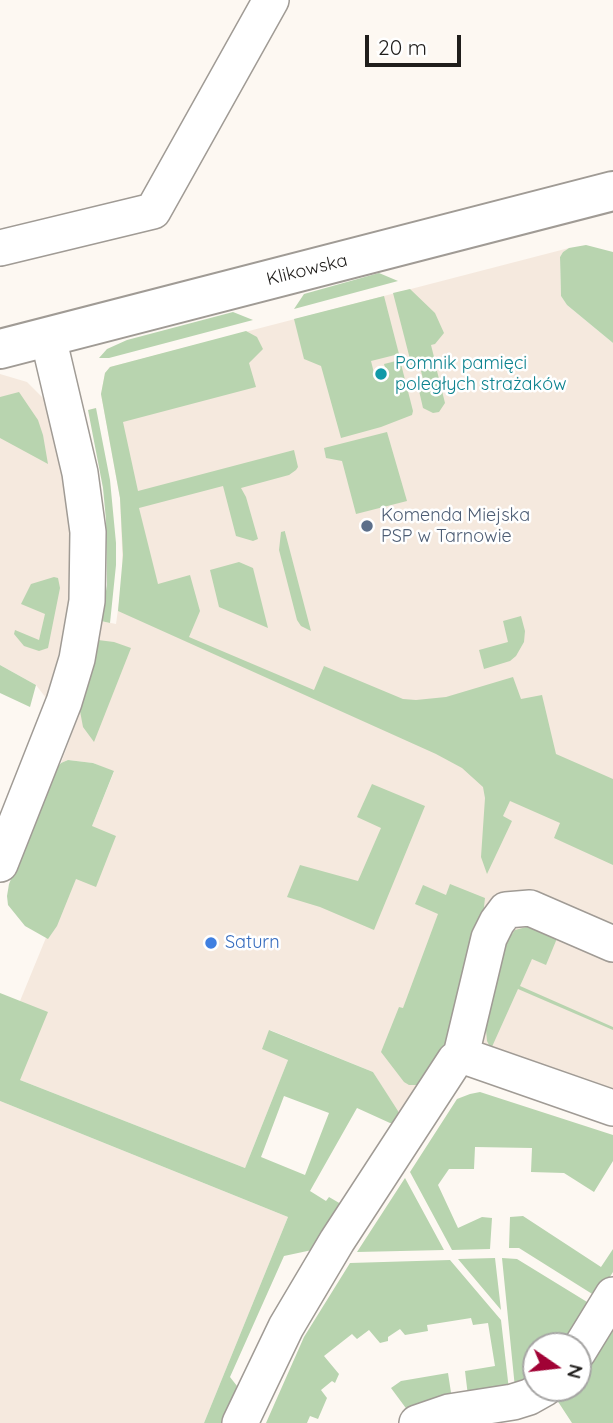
<!DOCTYPE html>
<html>
<head>
<meta charset="utf-8">
<style>
  body { margin:0 }
  #map { position:relative; width:613px; height:1423px; overflow:hidden; background:#fdf8f2; font-family:Quicksand,sans-serif }
  canvas { display:block }
  .north { position:absolute; left:522px; top:1332px; width:70px; height:70px; box-sizing:border-box; background:#fff; border:2px solid #a6a5a4; border-radius:50%; rotate:104deg; font-size:19px; font-weight:700; line-height:28px; text-align:center; color:#201e1c }
  .north::after { content:''; display:block; margin:auto; width:24px; height:32px; background:#a10235; clip-path:polygon(50% 0,100% 100%,50% 72%,0 100%) }
  .scale { position:absolute; left:365px; top:35px; width:96px; height:32px; box-sizing:border-box; border:4px solid #201e1c; border-top:0; padding-left:9px; font-size:21px; line-height:24px; white-space:nowrap; color:#201e1c; -webkit-text-stroke:5px #fff; paint-order:stroke }
</style>
</head>
<body>
<div id="map">
<canvas width="613" height="1423"></canvas>
<div class="north">N</div>
<div class="scale">20 m</div>
</div>
<script>
const ctx = document.querySelector('canvas').getContext('2d');
ctx.lineJoin = 'round';
function fillPath(path, color) { ctx.fillStyle = color; ctx.fill(path, 'evenodd'); }
const poly = rows => new Path2D(rows.map(r => 'M' + r).join(''));
function stroke(path, color, width, dash) { ctx.strokeStyle = color; ctx.lineWidth = width; ctx.lineCap = dash ? 'butt' : 'round'; ctx.setLineDash(dash || []); ctx.stroke(path); }
function label(font, color, halo, rows, align = 'center') {
  ctx.font = font + ' Quicksand,sans-serif'; ctx.lineWidth = 5; ctx.setLineDash([]); ctx.textBaseline = 'middle'; ctx.strokeStyle = halo; ctx.fillStyle = color; for (const [text, x, y, turn = 0] of rows) {
    ctx.save(); ctx.translate(x, y); ctx.rotate((+turn || 0) * Math.PI / 180); ctx.textAlign = isNaN(turn) ? turn : align; if (halo) ctx.strokeText(text, 0, 0); ctx.fillText(text, 0, 0); ctx.restore();
  }
}
fillPath(poly([
  [569,248,563,252,560,257,561,296,567,305,613,343,613,1092,496,1053,485,1044,476,1040,399,1115,373,1072,270,1030,288,1060,245,1168,20,1080,20,1001,114,772,93,763,68,760,61,763,80,711,95,659,101,621,116,624,123,573,120,498,101,394,105,373,110,367],
  [0,374,27,382,46,401,70,506,72,582,66,629,46,698,36,685,0,665],
  [0,1101,288,1217,204,1423,0,1423]
]), '#f5e9de');
fillPath(poly([
  [586,245,613,252,613,343,567,305,561,296,560,257,563,252,569,248],
  [379,273,398,281,294,309,304,294],
  [410,289,435,313,444,333,435,344,431,345,435,361,412,367,393,293],
  [384,296,399,354,371,361,375,377,387,375,384,364,400,360,413,411,412,415,381,427,341,438,321,366,304,359,294,319],
  [233,312,253,320,109,358,99,358,107,349,127,340],
  [246,331,257,337,263,349,249,363,256,387,123,422,138,491,294,450,298,467,296,470,289,475,241,488,246,497,258,539,253,541,236,536,223,486,139,508,158,584,190,575,200,611,189,637,314,690,324,666,403,699,416,700,446,697,513,677,521,699,542,695,556,754,613,779,613,865,554,838,560,823,510,801,503,816,512,821,487,874,481,857,485,798,483,787,462,768,436,754,118,611,123,555,120,498,101,394,105,373,110,367],
  [436,367,445,403,439,412,433,413,423,408,417,382,423,379,421,371],
  [19,392,38,420,43,435,48,464,0,438,0,397],
  [96,408,110,480,116,543,116,565,110,623,101,621,107,585,106,520,103,488,88,410],
  [387,432,407,501,356,514,342,461,326,458,324,448],
  [285,531,285,532,311,631,301,626,297,620,279,550,281,532],
  [239,562,253,568,268,628,219,607,210,570],
  [54,577,58,578,60,588,48,648,39,651,24,646,14,634,15,630,39,640,45,614,21,604,31,584],
  [521,616,525,631,524,642,516,656,510,661,484,669,479,650,508,642,503,621],
  [98,640,114,642,131,648,94,742,83,727,80,711],
  [0,665,36,685,30,707,0,693],
  [68,760,93,763,114,771,92,826,116,836,96,887,76,879,57,926,48,939,25,926,8,905,7,896,9,884,56,769,61,763],
  [372,784,425,806,374,930,320,907,287,897,300,865,358,881,381,828,357,817],
  [450,884,485,898,483,916,450,1036,419,1085,409,1085,404,1082,381,1052,399,1007,403,1008,438,914,415,904,423,885,446,895],
  [530,926,558,936,546,965,532,959,520,986,613,1027,613,1030,518,989,491,1049,487,1041,485,1019,506,942,515,930],
  [0,993,48,1012,20,1080,245,1168,288,1060,262,1049,269,1030,373,1072,398,1111,399,1115,395,1123,390,1123,357,1108,310,1191,326,1201,329,1197,341,1204,312,1250,284,1256,230,1377,237,1386,222,1423,204,1423,288,1217,0,1101],
  [284,1096,329,1113,305,1175,261,1157],
  [480,1092,613,1135,613,1161,594,1192,564,1173,531,1172,532,1148,475,1147,474,1169,449,1169,438,1185,458,1228,482,1217,492,1218,490,1249,452,1250,410,1172,457,1099,470,1094],
  [405,1178,444,1250,357,1252],
  [523,1216,601,1267,613,1249,613,1272,597,1297,519,1248,509,1248,510,1217],
  [495,1258,501,1310,458,1259],
  [502,1258,517,1259,592,1305,566,1346,536,1346,536,1377,515,1388],
  [450,1260,501,1320,509,1390,468,1396,465,1371,495,1366,488,1323,473,1325,471,1318,427,1325,428,1331,405,1335,400,1329,388,1337,388,1341,380,1343,369,1330,357,1339,352,1334,324,1356,339,1374,335,1383,332,1381,321,1390,327,1398,318,1419,310,1416,307,1423,266,1423,304,1337,350,1263],
  [613,1323,613,1423,572,1423,555,1397,565,1388,578,1388,578,1375],
  [448,1373,452,1399,408,1411,391,1388,401,1381]
]), '#b8d4af');
const minor = poly([
  [0,248,153,211,271,0],
  [0,864,64,702,77,659,87,601,88,532,80,473,48,337],
  [461,1055,489,938,497,922,506,910,530,908,613,944],
  [578,1352,613,1295],
  [240,1423,286,1327,337,1241,455,1060,461,1055,613,1108],
  [417,1423,449,1412,513,1402,529,1397,545,1388]
]);
const tertiary = poly([
  [0,349,613,191]
]);
stroke(minor, '#a09b95', 38);
stroke(tertiary, '#a09b95', 42);
stroke(minor, '#fff', 35);
stroke(tertiary, '#fff', 38);
for (const [x, y, r, color] of [
  [381,374,7,"#0f9aa8"],
  [367,526,7,"#5c6f8a"],
  [211,943,7,"#3f7fe0"]
]) { const dot = new Path2D(); dot.arc(x, y, r, 0, 2 * Math.PI); ctx.fillStyle = color; ctx.fill(dot); stroke(dot, '#fff', 2.5); }
label('18px', '#201e1c', '#fff', [
  ["Klikowska",307,270,-14]
]);
label('18px', '#0d838f', '#fff', [
  ["Pomnik pamięci",395,364],
  ["poległych strażaków",395,385]
], 'left');
label('18px', '#4e5e75', '#fff', [
  ["Komenda Miejska",381,516],
  ["PSP w Tarnowie",381,537]
], 'left');
label('18px', '#366cbe', '#fff', [
  ["Saturn",225,943]
], 'left');
</script>
</body>
</html>
